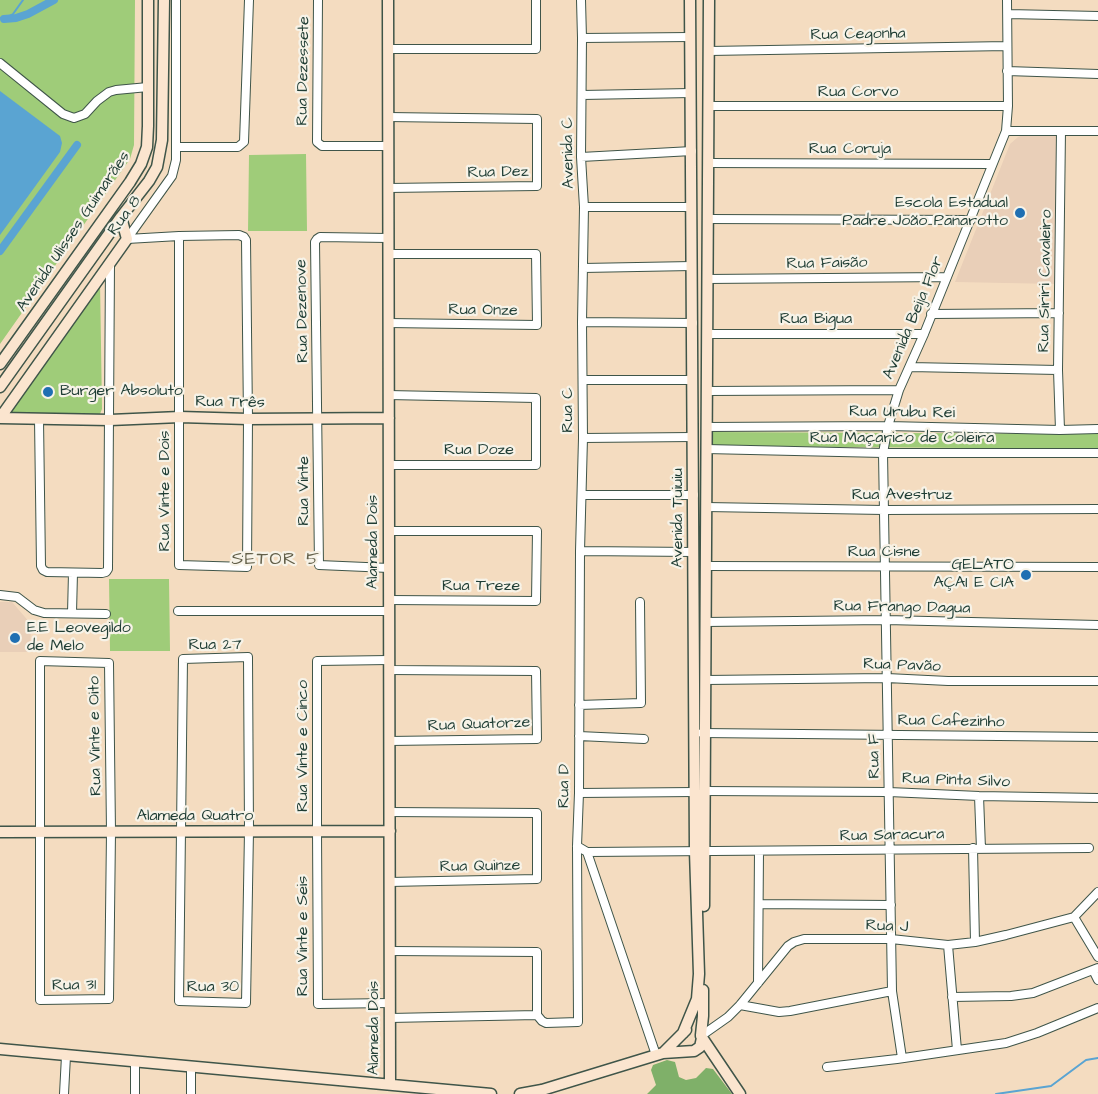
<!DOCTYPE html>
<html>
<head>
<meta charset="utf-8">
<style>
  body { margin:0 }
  canvas { display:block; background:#f4dcc0 }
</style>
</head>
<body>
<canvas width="1098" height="1094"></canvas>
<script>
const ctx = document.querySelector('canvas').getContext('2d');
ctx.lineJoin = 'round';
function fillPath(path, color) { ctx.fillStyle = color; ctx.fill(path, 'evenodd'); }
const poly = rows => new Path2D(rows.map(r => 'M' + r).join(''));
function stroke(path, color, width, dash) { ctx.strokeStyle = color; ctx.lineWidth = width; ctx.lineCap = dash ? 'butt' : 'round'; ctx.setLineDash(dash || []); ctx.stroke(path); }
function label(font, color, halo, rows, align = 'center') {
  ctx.font = font + ' "Architects Daughter",sans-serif'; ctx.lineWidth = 4.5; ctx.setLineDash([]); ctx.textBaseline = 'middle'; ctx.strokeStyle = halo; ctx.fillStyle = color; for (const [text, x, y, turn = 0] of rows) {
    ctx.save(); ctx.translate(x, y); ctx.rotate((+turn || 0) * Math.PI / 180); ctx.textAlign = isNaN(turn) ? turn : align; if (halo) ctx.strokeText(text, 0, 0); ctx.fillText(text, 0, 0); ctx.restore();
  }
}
fillPath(poly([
  [1059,133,1056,284,955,282,1010,144,1018,137,1026,134],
  [0,602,12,602,31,624,30,652,0,652]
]), '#e9cfb8');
fillPath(poly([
  [0,0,135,0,134,145,130,159,0,344],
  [306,154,307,231,248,231,249,155],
  [100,281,102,409,100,414,98,415,7,415],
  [711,432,1098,434,1098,449,711,446],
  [109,579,169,579,170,651,110,651]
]), '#9fcc79');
fillPath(poly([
  [667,1060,675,1062,679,1077,686,1080,696,1078,706,1068,713,1069,732,1094,647,1094,656,1085,651,1070,653,1065]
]), '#7fb069');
fillPath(poly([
  [0,91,60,136,62,143,60,152,0,235]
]), '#5aa4d2');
stroke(poly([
  [0,18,4,19,13,14,23,0],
  [996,1094,1051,1086,1086,1060,1098,1058]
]), '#5aa4d2', 2);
stroke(poly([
  [4,19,16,18,28,14,54,0],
  [0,251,77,145]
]), '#5aa4d2', 8);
const street = poly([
  [318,0,317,142,322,146,388,146],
  [1008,14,1098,16],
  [582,38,691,37],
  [388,49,536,49,536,0],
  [709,51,1007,46],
  [0,63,63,114,74,118,85,114,97,101,109,92,116,90,148,87],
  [1007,71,1098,74],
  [582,95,691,93],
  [708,106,1008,106],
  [388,117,537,119,537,186,388,188],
  [1006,131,1098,131],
  [176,147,238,147,244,142,249,0],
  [581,157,692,151],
  [708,163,992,164],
  [584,207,692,207],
  [708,219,971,220],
  [388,238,320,237,317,239,315,242,319,565,389,568],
  [127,239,179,236,239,235,244,237,246,240,248,419,247,567,179,565,179,236],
  [127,239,172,176,176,160,176,0],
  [388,254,536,254,537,325,388,323],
  [583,268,692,266],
  [707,279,947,277],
  [931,314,1059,313],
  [582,322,693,323],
  [707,334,924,334],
  [910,367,1058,370],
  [583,380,693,380],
  [707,391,899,390],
  [388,395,536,398,536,465,389,465],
  [39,419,41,566,43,570,47,572,102,573,106,572,108,569,110,264],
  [706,427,888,426,1060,430,1098,429],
  [1060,430,1058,370,1061,131],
  [583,438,693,437],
  [706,449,883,453,1098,453],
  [582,495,694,495],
  [706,507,884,510,1098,509],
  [389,531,537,531,536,601,389,600],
  [580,551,694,552],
  [706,566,1098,567],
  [0,595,17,597,34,610,44,613,106,614],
  [178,611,389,611],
  [72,613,73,573],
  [705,622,886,620,1098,625],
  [248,657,249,831,246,1003,179,1001,183,659,248,657],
  [389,660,317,661,317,831,318,1004,390,1003],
  [40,661,109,663,111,832,109,999,40,1000,40,661],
  [389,670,536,671,537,739,389,741],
  [705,680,887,678,948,681,1098,681],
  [579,705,641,703,640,602],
  [702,733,1098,737],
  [579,736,644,739],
  [704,791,889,792,979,796,1098,798],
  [579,793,695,792],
  [979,796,981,849],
  [389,812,537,813,537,879,389,882],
  [577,846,587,852,1089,848],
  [973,848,975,942],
  [587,852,656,1055],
  [759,904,891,905],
  [1074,917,1098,957],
  [948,945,957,1050],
  [390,951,537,952,537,1015,542,1021,546,1023,578,1022,577,846,579,793,580,551,583,438,582,322,584,207,581,157,582,38,581,0],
  [1093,970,1098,980],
  [758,983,759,851],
  [952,997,1011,996,1033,993,1098,968],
  [740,1005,779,1012,790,1011,892,991],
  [390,1018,537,1015],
  [701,1036,728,1017,740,1005,788,946,794,942,804,939,891,939,948,945,975,942,1006,935,1074,917,1098,892],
  [902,1058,892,991,883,453,888,426,899,390,924,334,1006,131,1008,106,1007,0],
  [827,1067,897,1059,1006,1043,1037,1033,1098,1008],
  [64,1094,66,1056],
  [135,1094,135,1062],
  [191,1094,191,1067]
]);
const secondary = poly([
  [388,0,390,1084],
  [0,364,130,182,141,164,147,147,148,126,148,0],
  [0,387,121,217,149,181,157,167,162,140,164,0],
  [0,418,110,420,180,417,248,419,389,418],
  [0,418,127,239,121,217],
  [0,832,390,831],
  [704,906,709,0],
  [683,1033,697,999,699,974,695,851,690,0],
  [701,1035,703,1016,703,990],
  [701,1036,740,1094],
  [0,1049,491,1094],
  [663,1053,686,1030],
  [520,1094,542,1090,663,1053,694,1051,700,1047,702,1038]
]);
stroke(street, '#3f5549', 10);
stroke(secondary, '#3f5549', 13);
stroke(street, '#fff', 8);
stroke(secondary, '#fbe5cf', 10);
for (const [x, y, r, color] of [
  [1020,213,6,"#1f6fb2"],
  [48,392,6,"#1f6fb2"],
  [1026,575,6,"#1f6fb2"],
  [15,638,6,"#1f6fb2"]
]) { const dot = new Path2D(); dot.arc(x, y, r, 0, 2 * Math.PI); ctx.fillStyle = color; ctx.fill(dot); stroke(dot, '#f7f3e8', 2); }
label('16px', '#1f3d34', '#f7f3e8', [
  ["Rua Cegonha",858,35,-1],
  ["Rua Dezessete",304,71,-89],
  ["Rua Corvo",858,93],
  ["Rua Coruja",850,150],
  ["Avenida C",569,153,-91],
  ["Rua Dez",498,173,-1],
  ["Rua 8",125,216,-54],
  ["Avenida Ulisses Guimarães",74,232,-56],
  ["Rua Faisão",827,264,-1],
  ["Rua Siriri Cavaleiro",1046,281,-89],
  ["Rua Dezenove",303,311,-91],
  ["Rua Onze",483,311,1],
  ["Avenida Beija Flor",914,318,-67],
  ["Rua Bigua",816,320],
  ["Rua Três",230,403,1],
  ["Rua C",569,410,-90],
  ["Rua Urubu Rei",902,413,1],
  ["Rua Maçarico de Coleira",902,439],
  ["Rua Doze",479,451],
  ["Rua Vinte e Dois",166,491,-90],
  ["Rua Vinte",305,491,-90],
  ["Rua Avestruz",902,496],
  ["Avenida Tuiuiu",679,518,-90],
  ["Alameda Dois",374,542,-90],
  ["Rua Cisne",884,553],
  ["Rua Treze",481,587],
  ["Rua Frango Dagua",902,608,1],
  ["Rua 27",215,646],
  ["Rua Pavão",902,666,2],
  ["Rua Cafezinho",951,722,1],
  ["Rua Quatorze",479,725,-2],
  ["Rua Vinte e Oito",96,736,-91],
  ["Rua Vinte e Cinco",304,746,-90],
  ["Rua F",875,756,-91],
  ["Rua Pinta Silvo",956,781,2],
  ["Rua D",565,786,-89],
  ["Alameda Quatro",195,817],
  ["Rua Saracura",892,836,-1],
  ["Rua Quinze",480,867,-1],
  ["Rua J",887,927,2],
  ["Rua Vinte e Seis",304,936,-90],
  ["Rua 31",74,986,-1],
  ["Rua 30",213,988],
  ["Alameda Dois",375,1028,-90]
]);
label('16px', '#1f3d34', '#f7f3e8', [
  ["Escola Estadual",1008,204],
  ["Padre João Panarotto",1008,222],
  ["Burger Absoluto",60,392,"left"],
  ["GELATO",1014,566],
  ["AÇAI E CIA",1014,584],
  ["E.E Leovegildo",27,629,"left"],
  ["de Melo",27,647,"left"]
], 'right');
ctx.letterSpacing = '1.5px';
label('18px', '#625f49', '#f7f3e8', [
  ["SETOR 5",276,560]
]);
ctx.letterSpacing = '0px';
</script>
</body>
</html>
